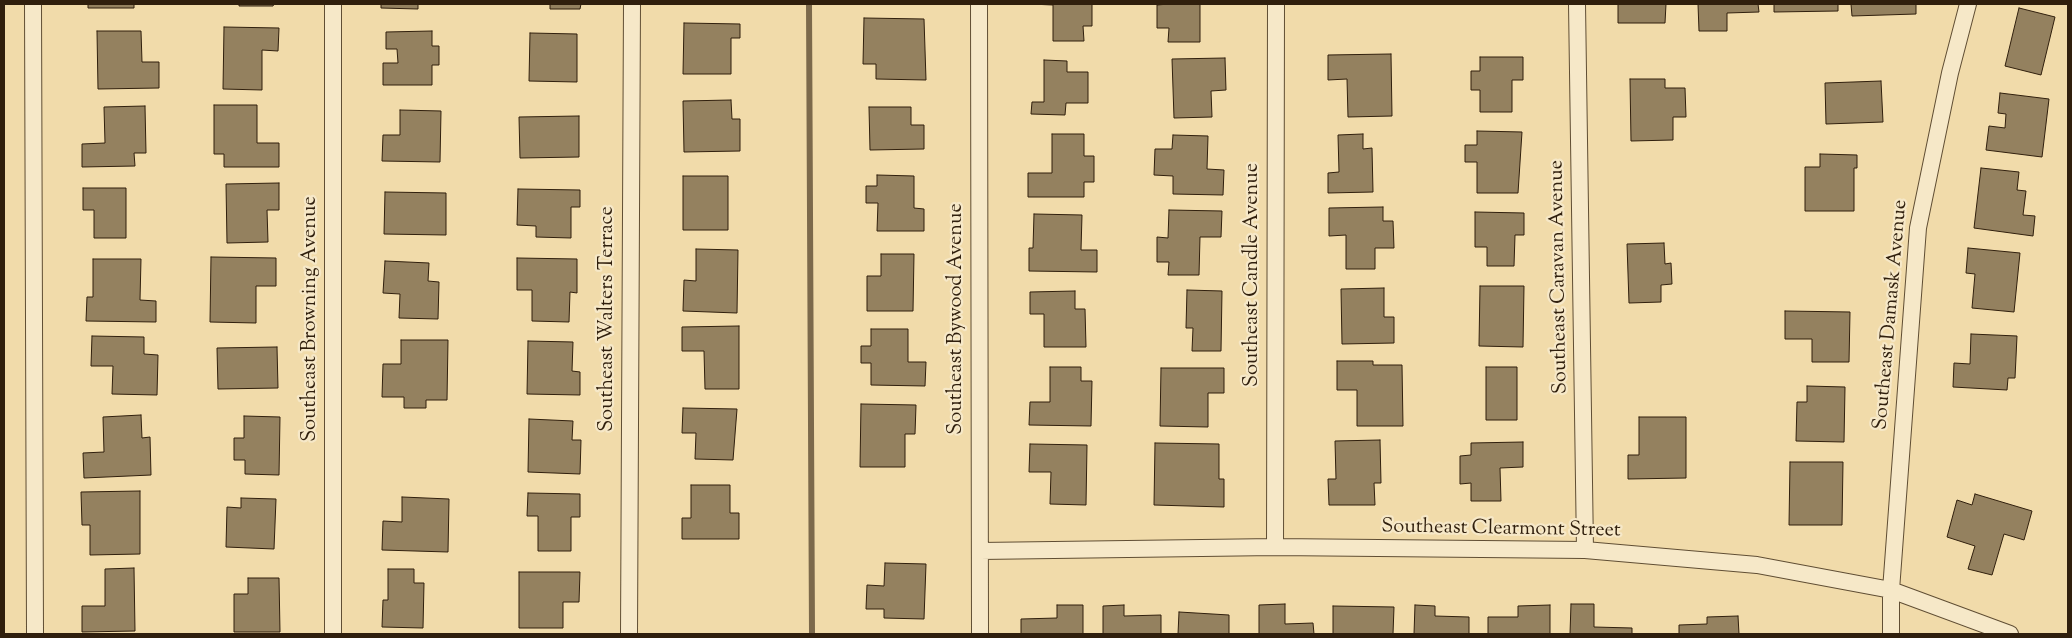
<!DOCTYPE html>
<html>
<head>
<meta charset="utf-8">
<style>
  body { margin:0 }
  #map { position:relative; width:2072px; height:638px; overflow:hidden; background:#f1dbaa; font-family:"Sorts Mill Goudy",serif }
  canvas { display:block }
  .frame { position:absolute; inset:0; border:5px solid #301f0d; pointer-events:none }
</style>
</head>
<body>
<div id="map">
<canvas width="2072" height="638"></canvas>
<div class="frame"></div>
</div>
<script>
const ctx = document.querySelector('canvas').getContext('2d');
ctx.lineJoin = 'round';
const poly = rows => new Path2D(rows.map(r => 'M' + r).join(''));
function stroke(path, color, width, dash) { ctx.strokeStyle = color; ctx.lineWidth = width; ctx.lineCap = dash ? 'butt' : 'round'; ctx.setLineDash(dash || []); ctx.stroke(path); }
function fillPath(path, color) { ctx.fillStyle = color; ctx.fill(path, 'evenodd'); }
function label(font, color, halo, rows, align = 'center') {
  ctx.font = font + ' "Sorts Mill Goudy",serif'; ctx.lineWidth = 4.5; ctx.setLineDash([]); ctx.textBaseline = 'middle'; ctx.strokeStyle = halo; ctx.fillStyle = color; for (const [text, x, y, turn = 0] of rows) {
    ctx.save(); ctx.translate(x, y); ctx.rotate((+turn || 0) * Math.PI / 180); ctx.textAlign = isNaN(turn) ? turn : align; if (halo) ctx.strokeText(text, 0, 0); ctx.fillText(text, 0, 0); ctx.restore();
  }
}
stroke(poly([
  [809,4,812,634]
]), '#7c694b', 6);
const building = poly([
  [88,4,134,4,134,8,88,8,88,4],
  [239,4,274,4,273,6,239,6,239,4],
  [381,4,418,4,418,9,381,8,381,4],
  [550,4,581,4,580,9,550,9,550,4],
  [1030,4,1092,4,1092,26,1083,26,1084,41,1053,41,1053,5,1030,4],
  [1169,4,1221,4,1200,4,1200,42,1168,42,1169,28,1157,28,1157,5,1169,4],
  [1618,4,1666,4,1665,23,1618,23,1618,4],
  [1698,4,1758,4,1759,12,1727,13,1727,31,1699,31,1698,4],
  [1774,4,1838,4,1838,11,1774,12,1774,4],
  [1851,4,1916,4,1916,14,1852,16,1851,4],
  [2019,8,2055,17,2041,75,2005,66,2019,8],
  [864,18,924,19,926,80,876,79,876,64,863,64,864,18],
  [684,23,740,24,740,38,731,38,731,74,683,74,684,23],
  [224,27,279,28,278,51,262,50,262,90,223,89,224,27],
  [97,31,141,31,142,62,159,62,159,88,98,89,97,31],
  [432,31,432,46,439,46,439,65,432,65,432,85,383,85,383,63,398,63,397,49,386,49,386,32,432,31],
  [530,33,577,34,577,82,529,81,530,33],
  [1391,54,1392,116,1348,117,1347,79,1328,80,1328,55,1391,54],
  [1480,57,1523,57,1523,80,1512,80,1512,112,1480,112,1480,90,1471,90,1471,71,1480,71,1480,57],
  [1225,58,1226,90,1211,91,1212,117,1174,118,1172,59,1225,58],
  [1044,60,1067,61,1067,72,1088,72,1088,103,1066,103,1065,115,1031,114,1032,102,1044,102,1044,60],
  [1630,79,1665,79,1665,88,1685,88,1686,117,1673,117,1673,140,1631,141,1630,79],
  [1881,81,1883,122,1826,124,1825,83,1881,81],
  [2000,93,2049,99,2042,157,1986,150,1989,126,2005,128,2006,114,1998,113,2000,93],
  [731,100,732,119,740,119,740,151,684,152,683,101,731,100],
  [214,105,257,105,257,143,279,143,279,167,224,167,224,154,214,154,214,105],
  [145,106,146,153,134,153,135,166,82,167,82,144,105,143,104,107,145,106],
  [869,107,911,107,911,125,924,125,924,149,870,150,869,107],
  [400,110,441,111,440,162,382,161,383,135,400,135,400,110],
  [579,116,579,157,520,158,519,117,579,116],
  [1477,131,1522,132,1518,193,1477,193,1477,162,1465,162,1465,145,1477,145,1477,131],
  [1052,134,1084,134,1084,156,1094,156,1094,182,1084,182,1084,197,1028,197,1028,173,1052,173,1052,134],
  [1363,134,1363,149,1372,148,1373,192,1328,193,1328,173,1339,172,1338,135,1363,134],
  [1173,135,1208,136,1207,169,1224,170,1223,195,1173,194,1173,176,1154,175,1155,149,1172,149,1173,135],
  [1820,154,1857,155,1857,168,1854,168,1854,211,1805,211,1805,167,1820,167,1820,154],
  [1981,168,2019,172,2017,190,2026,191,2023,215,2035,216,2033,236,1974,228,1981,168],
  [877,175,914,176,914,208,924,209,924,231,877,231,878,203,866,203,866,186,877,186,877,175],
  [683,176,728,176,728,230,683,230,683,176],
  [279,183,279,210,267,210,268,242,227,243,226,184,279,183],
  [83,188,126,188,126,238,94,238,94,210,83,210,83,188],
  [518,189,580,190,580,207,571,207,571,238,536,237,536,226,517,225,518,189],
  [385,192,446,193,446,235,384,234,385,192],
  [1383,207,1383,221,1393,221,1394,248,1375,248,1375,269,1346,269,1346,235,1329,236,1329,208,1383,207],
  [1169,210,1222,211,1221,237,1200,237,1199,275,1168,275,1169,262,1157,262,1157,237,1168,238,1169,210],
  [1475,212,1524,213,1524,235,1515,235,1514,266,1487,266,1487,247,1475,247,1475,212],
  [1034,214,1082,215,1081,250,1097,250,1097,272,1029,271,1029,248,1033,248,1034,214],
  [1664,243,1665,264,1671,263,1672,284,1661,285,1661,302,1629,303,1627,244,1664,243],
  [1968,248,2020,253,2014,312,1972,308,1975,274,1966,273,1968,248],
  [696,249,738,250,737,313,683,311,684,280,696,281,696,249],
  [881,254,914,254,913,311,867,311,867,276,881,276,881,254],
  [211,257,276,258,276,286,256,286,256,323,210,322,211,257],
  [517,258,577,259,577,293,570,292,569,322,532,321,532,290,517,290,517,258],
  [93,259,141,259,140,300,156,301,156,322,86,321,87,297,93,297,93,259],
  [385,261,429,263,428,281,439,282,438,319,399,318,400,294,383,293,385,261],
  [1480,286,1524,286,1523,347,1479,346,1480,286],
  [1384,288,1384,317,1394,317,1394,343,1342,344,1341,289,1384,288],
  [1187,290,1222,291,1221,351,1192,351,1193,328,1186,328,1187,290],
  [1075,291,1075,309,1085,309,1086,347,1044,347,1044,314,1030,314,1030,292,1075,291],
  [1785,311,1850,312,1849,362,1812,362,1812,339,1785,339,1785,311],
  [739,326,739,389,705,389,704,351,682,351,682,327,739,326],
  [871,329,908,329,908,362,926,362,925,386,871,385,871,363,861,363,861,346,871,346,871,329],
  [1971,334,2017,336,2015,378,2008,378,2007,390,1953,387,1954,363,1970,364,1971,334],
  [92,336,144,337,144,354,158,355,157,395,112,394,113,366,91,366,92,336],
  [401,340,448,340,447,400,426,400,426,408,404,408,404,397,382,397,383,364,401,364,401,340],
  [528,341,573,342,572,371,580,372,580,395,527,394,528,341],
  [277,347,278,388,218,389,217,348,277,347],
  [1337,361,1373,361,1373,365,1402,365,1403,426,1357,426,1357,390,1337,390,1337,361],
  [1050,367,1081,367,1081,381,1092,381,1091,426,1029,425,1030,402,1050,402,1050,367],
  [1486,367,1517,367,1517,420,1486,420,1486,367],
  [1161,368,1224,368,1224,393,1208,393,1208,427,1160,426,1161,368],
  [1807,386,1845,387,1844,442,1796,441,1797,402,1807,402,1807,386],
  [861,404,916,405,915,434,905,434,905,467,860,467,861,404],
  [683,408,737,409,733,460,695,459,696,433,682,433,683,408],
  [141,415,142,438,150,437,151,475,84,478,83,453,104,452,103,417,141,415],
  [244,416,280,417,279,475,245,474,245,460,234,460,234,438,244,438,244,416],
  [1639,417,1686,417,1686,478,1628,479,1628,455,1639,455,1639,417],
  [529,419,573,421,572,440,581,440,580,474,528,472,529,419],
  [1380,440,1381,483,1374,483,1375,505,1329,505,1328,479,1336,479,1335,441,1380,440],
  [1523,442,1523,467,1500,468,1501,501,1471,501,1471,483,1460,484,1460,456,1471,455,1471,443,1523,442],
  [1155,443,1219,444,1219,479,1224,479,1224,507,1154,505,1155,443],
  [1030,444,1087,445,1086,505,1050,504,1051,472,1029,472,1030,444],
  [1790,462,1843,462,1842,525,1789,525,1790,462],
  [691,485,730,485,730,513,739,513,739,539,682,539,682,518,691,518,691,485],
  [140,491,140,554,90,555,90,525,82,525,81,492,140,491],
  [528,493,580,494,580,517,571,517,571,551,538,551,538,516,527,516,528,493],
  [1975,494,2032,511,2024,540,2004,534,1992,575,1968,569,1975,546,1947,537,1957,500,1972,505,1975,494],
  [402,497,449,499,448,552,382,550,383,521,402,522,402,497],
  [241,498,276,499,274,549,226,547,227,507,241,508,241,498],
  [885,563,926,564,924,619,884,618,884,609,866,609,867,585,884,586,885,563],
  [134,568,135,631,82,632,82,606,105,606,105,569,134,568],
  [388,569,414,569,414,583,424,583,423,628,382,627,383,600,388,600,388,569],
  [519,572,580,572,579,602,563,602,563,628,519,628,519,572],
  [248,578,279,578,280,632,234,632,234,594,248,594,248,578],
  [1285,604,1285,624,1313,623,1314,634,1259,634,1259,605,1285,604],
  [1571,604,1594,604,1594,627,1632,628,1632,634,1570,634,1571,604],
  [1057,605,1083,605,1083,634,1021,634,1021,619,1057,618,1057,605],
  [1124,605,1124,616,1161,615,1161,634,1103,634,1103,606,1124,605],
  [1415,605,1435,606,1435,616,1469,617,1469,634,1414,634,1415,605],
  [1550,605,1550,634,1488,634,1488,617,1518,617,1518,606,1550,605],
  [1333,606,1394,607,1393,634,1333,634,1333,606],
  [1179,612,1229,615,1229,634,1178,634,1179,612],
  [1738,616,1739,634,1679,634,1679,625,1707,624,1707,617,1738,616]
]);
fillPath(building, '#94815f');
stroke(building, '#301f0d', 1);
const minor = poly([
  [33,4,35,634],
  [979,4,980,634],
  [1577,4,1585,550],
  [1275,547,1276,4],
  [980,551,1275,547,1585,550,1757,565,1891,590,2010,634],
  [333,634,333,4],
  [629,634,632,4],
  [1891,634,1891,590,1918,228,1950,73,1968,4]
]);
stroke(minor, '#604e34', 18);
stroke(minor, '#f6e8c8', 16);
label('20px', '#301f0d', '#f6e8c8', [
  ["Southeast Candle Avenue",1254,275,-90],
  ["Southeast Caravan Avenue",1560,277,-91],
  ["Southeast Damask Avenue",1892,315,-85],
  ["Southeast Browning Avenue",312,319,-90],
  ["Southeast Walters Terrace",609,319,-90],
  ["Southeast Bywood Avenue",958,319,-90],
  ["Southeast Clearmont Street",1501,530,1]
]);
</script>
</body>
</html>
